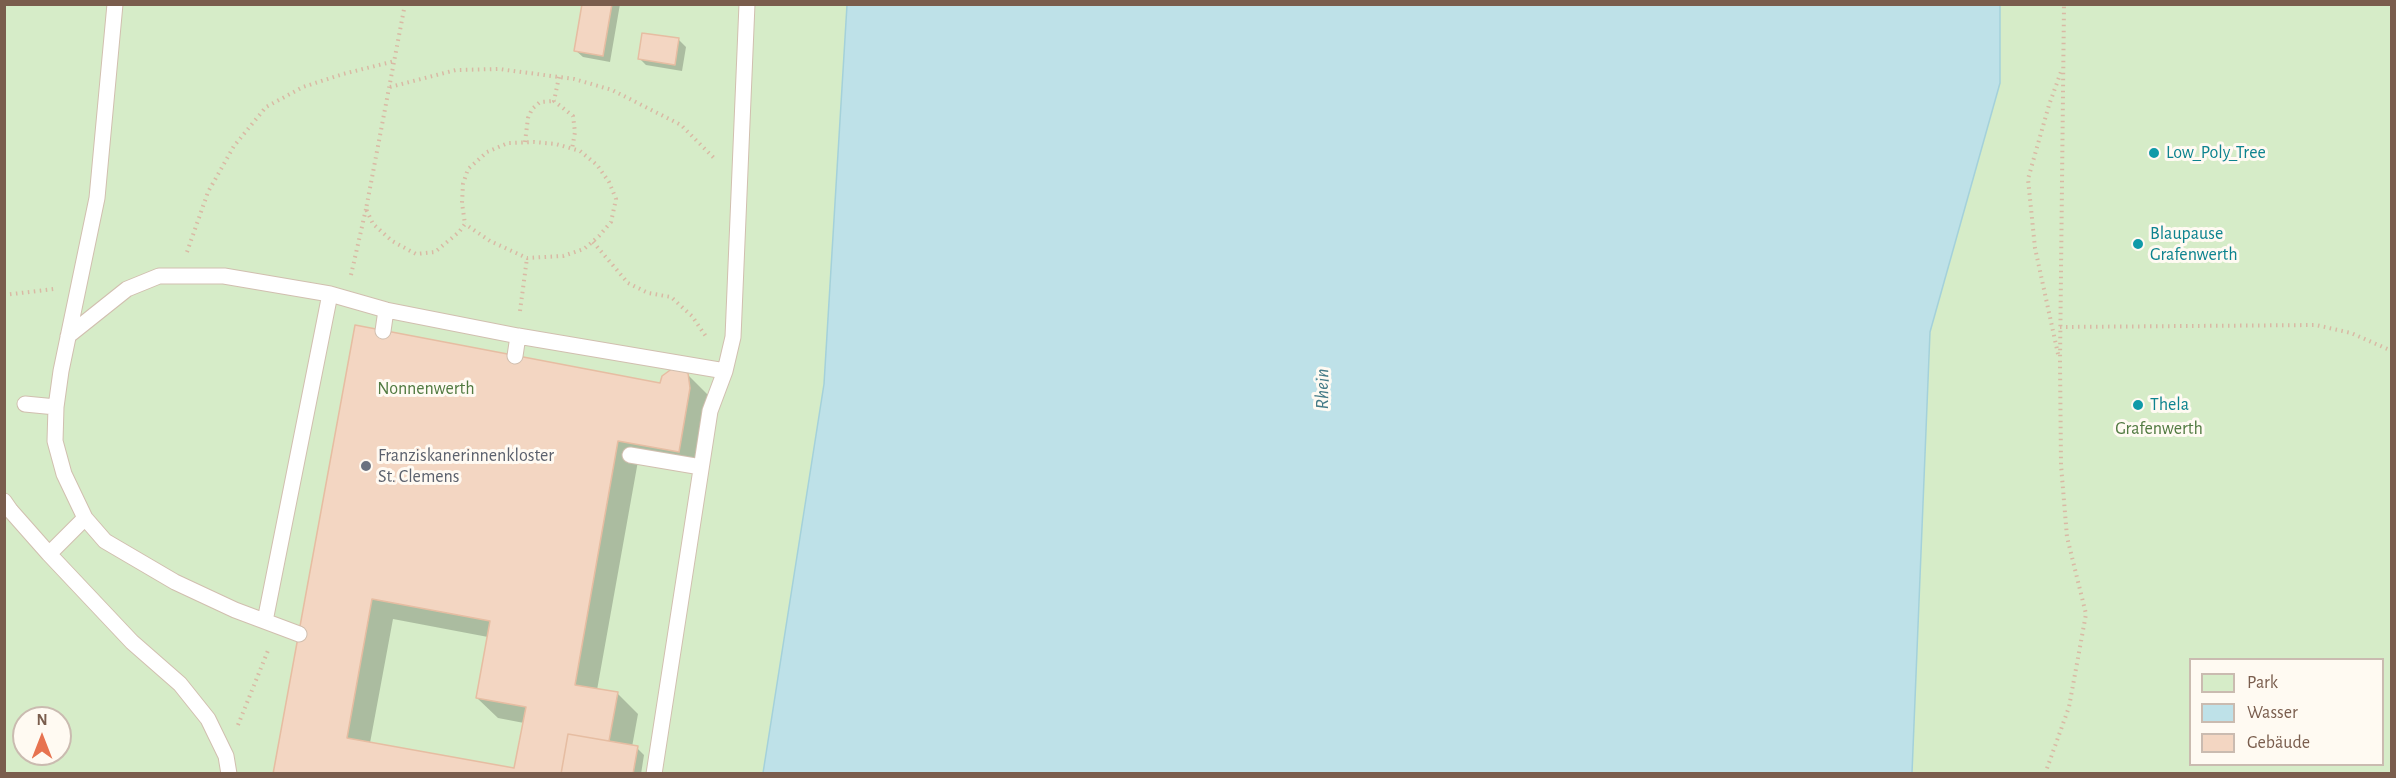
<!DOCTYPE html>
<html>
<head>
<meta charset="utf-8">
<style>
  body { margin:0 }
  #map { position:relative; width:2396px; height:778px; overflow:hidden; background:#fdf6eb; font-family:"Alegreya Sans",sans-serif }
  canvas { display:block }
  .frame { position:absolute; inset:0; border:6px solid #7a5d4d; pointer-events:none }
  .legend { position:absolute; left:2189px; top:658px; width:195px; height:108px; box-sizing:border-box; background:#fffaf2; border:2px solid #cabbb0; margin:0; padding:8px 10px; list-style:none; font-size:18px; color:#7a5d4d }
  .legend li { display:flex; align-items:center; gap:12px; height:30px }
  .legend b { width:30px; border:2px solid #cabbb0 }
  .north { position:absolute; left:12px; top:706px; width:60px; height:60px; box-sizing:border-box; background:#fffaf2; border:2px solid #cabbb0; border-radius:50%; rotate:0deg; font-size:16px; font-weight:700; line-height:24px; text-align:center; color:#7a5d4d }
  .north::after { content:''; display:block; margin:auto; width:21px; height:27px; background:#e77350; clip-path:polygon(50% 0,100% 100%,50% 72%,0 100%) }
</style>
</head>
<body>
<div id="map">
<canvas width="2396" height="778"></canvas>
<div class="frame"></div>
<ul class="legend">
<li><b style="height:16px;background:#d6ecc8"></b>Park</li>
<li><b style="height:16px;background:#bee1e8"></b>Wasser</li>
<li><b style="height:16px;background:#f3d6c2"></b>Gebäude</li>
</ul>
<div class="north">N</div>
</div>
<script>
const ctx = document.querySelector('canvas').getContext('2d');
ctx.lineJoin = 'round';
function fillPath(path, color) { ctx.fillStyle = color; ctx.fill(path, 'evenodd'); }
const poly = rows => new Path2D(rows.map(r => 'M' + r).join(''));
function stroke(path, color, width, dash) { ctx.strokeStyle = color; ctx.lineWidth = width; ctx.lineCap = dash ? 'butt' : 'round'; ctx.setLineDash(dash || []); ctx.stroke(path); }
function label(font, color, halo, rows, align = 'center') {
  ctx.font = font + ' "Alegreya Sans",sans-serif'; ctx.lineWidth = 6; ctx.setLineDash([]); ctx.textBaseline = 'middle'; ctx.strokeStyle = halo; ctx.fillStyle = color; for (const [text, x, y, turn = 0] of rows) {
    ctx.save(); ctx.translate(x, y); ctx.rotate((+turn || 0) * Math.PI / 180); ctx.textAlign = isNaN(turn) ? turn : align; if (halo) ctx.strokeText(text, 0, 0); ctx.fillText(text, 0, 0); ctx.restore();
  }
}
fillPath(poly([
  [4,5,847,5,824,384,763,773,5,773],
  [24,718,60,718,60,754,24,754],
  [2000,5,2391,5,2391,773,1912,774,1930,332,2000,83],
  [2190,660,2382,660,2382,764,2190,764]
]), '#d6ecc8');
const water = poly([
  [847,5,2000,5,2000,83,1930,332,1912,773,763,773,824,384,847,5]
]);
fillPath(water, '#bee1e8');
stroke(water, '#a4d1da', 1.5);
fillPath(poly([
  [583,4,620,4,610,62,583,57,575,50],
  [679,40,686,47,682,71,646,65,639,58],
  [356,327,662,385,687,374,708,395,699,472,638,461,597,690,617,693,638,714,632,747,637,748,644,755,641,774,274,774],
  [393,619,488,637,477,698,498,718,524,723,515,770,370,743]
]), '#0003');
const building = poly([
  [582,4,612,4,603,56,574,51,582,4],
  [642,33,679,38,675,65,638,59,642,33],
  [355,325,660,383,662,376,673,368,688,373,690,388,679,452,618,441,575,685,618,692,609,741,568,734,561,774,273,774,355,325],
  [372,599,490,621,476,698,526,707,514,768,347,738,372,599],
  [568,734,638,746,633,774,561,774,568,734]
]);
fillPath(building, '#f3d6c2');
stroke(building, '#e6bda2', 1.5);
const service = poly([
  [115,4,97,198,61,371,56,407,55,441,64,474,85,518,105,541,175,582,235,610,299,634],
  [383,331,386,310],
  [68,336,127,289,159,276,224,276,330,294,386,310,518,336,725,371],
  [515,356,518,336],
  [25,404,56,407],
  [630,455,701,467],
  [4,501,11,511,49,554,132,642,180,684,208,719,226,756,229,774],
  [49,554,85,518],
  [265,621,330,294],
  [654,774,710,411,725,371,733,337,747,4]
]);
stroke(service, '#d1bfaf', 17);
stroke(poly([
  [405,4,366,209,373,224,392,241,416,254,435,252,459,232,465,224,462,203,463,184,468,169,487,152,508,143,534,142,556,144,580,151,597,165,609,182,616,199,611,222,599,236,584,249,563,256,527,258,490,241,465,224],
  [559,77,554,101,573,116,575,132,572,149],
  [390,87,456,70,499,69,574,79,612,90,681,125,714,158],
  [525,142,528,118,532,109,540,102,554,101],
  [593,242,628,283,648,293,671,297,692,316,707,338],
  [187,252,208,192,234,146,266,107,303,87,343,74,395,61],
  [351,275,366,209],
  [4,295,54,289],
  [520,311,527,258],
  [2060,327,2316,325,2351,333,2392,351],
  [2058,354,2035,248,2028,179,2049,105,2062,69],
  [238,725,269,648],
  [2045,774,2069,707,2086,614,2067,537,2061,465,2060,362,2064,4]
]), '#d9b9a4', 4, [1.5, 4.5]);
stroke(service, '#fff', 15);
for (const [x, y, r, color] of [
  [2154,153,6,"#0f9aa8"],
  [2138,244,6,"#0f9aa8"],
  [2138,405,6,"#0f9aa8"],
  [366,466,6,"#6b7280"]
]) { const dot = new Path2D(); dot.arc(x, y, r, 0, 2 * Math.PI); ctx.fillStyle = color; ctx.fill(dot); stroke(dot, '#fffaf2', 2); }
label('18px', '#0d838f', '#fffaf2', [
  ["Low_Poly_Tree",2166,153],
  ["Blaupause",2150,234],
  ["Grafenwerth",2150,255],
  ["Thela",2150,405]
], 'left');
label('18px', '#517a41', '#fffaf2', [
  ["Nonnenwerth",426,389],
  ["Grafenwerth",2159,429]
]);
label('18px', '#5b616d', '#fffaf2', [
  ["Franziskanerinnenkloster",378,456],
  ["St. Clemens",378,477]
], 'left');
label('italic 20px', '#437a86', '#fffaf2', [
  ["Rhein",1322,389,-90]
]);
</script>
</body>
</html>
